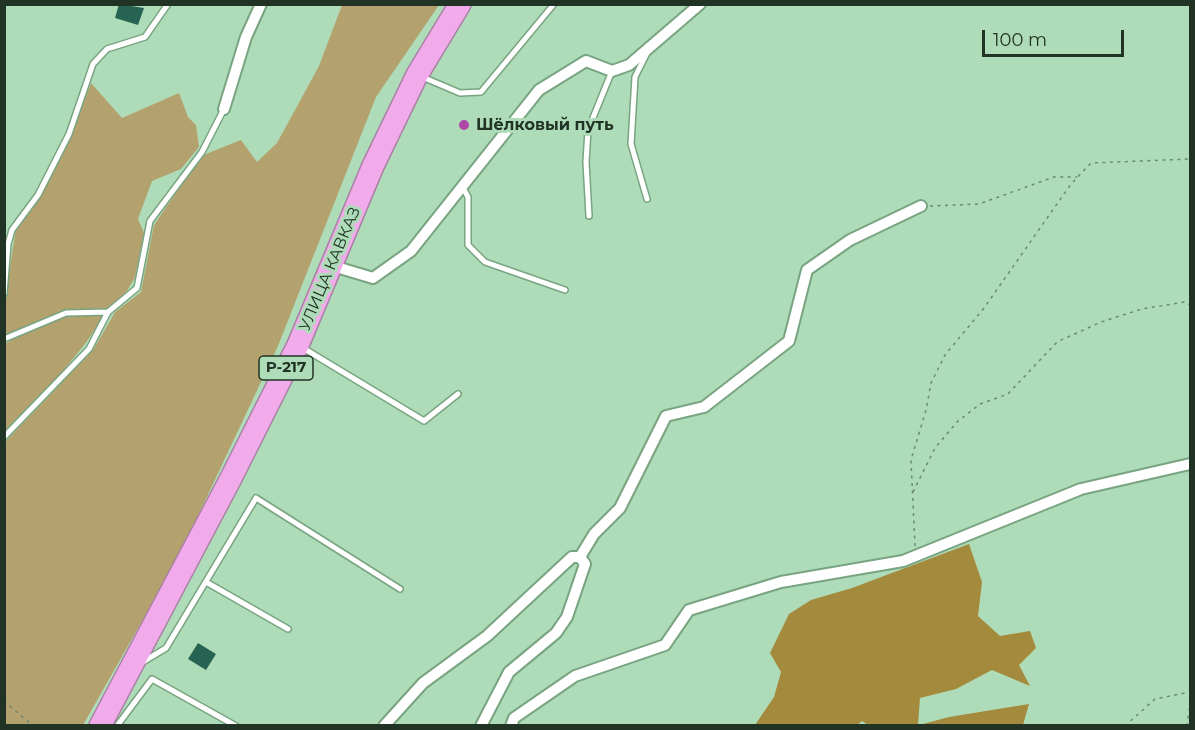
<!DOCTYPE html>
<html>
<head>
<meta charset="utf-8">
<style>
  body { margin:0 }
  #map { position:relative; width:1195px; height:730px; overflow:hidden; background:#afdcb8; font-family:Montserrat,sans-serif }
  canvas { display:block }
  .frame { position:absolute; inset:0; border:6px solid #213325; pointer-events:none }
  .scale { position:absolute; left:982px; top:30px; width:142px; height:27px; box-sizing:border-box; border:3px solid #213325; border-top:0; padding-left:8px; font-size:18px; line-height:21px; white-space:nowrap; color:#213325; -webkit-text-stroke:4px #afdcb8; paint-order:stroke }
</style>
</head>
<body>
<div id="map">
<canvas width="1195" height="730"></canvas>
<div class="frame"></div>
<div class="scale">100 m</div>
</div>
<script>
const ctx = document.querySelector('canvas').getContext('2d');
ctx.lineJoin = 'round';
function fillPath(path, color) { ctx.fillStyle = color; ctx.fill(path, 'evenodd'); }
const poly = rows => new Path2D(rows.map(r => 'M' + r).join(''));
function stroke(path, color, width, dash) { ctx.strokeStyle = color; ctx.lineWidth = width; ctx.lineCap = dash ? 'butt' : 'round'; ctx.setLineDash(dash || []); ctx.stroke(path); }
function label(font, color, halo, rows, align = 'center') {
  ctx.font = font + ' Montserrat,sans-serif'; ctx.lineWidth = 6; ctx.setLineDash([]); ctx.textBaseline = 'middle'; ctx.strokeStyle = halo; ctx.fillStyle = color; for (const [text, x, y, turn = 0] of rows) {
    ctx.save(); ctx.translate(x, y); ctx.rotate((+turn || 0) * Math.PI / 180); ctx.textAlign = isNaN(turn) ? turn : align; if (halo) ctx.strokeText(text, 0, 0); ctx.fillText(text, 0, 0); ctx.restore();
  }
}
fillPath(poly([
  [342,5,439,5,376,97,278,346,179,556,83,725,5,726,5,442,93,350,115,312,141,292,154,225,201,156,241,140,257,162,277,143,319,66],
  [91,83,122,118,179,93,188,117,196,125,199,147,181,169,152,181,138,219,144,233,135,277,127,291,108,308,65,311,7,335,5,334,6,294,16,228,40,196,67,145],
  [66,316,104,316,85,344,63,371,5,432,5,344,30,329]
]), '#b3a16e');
fillPath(poly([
  [969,544,982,582,978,616,1000,636,1030,631,1036,648,1019,665,1030,686,992,670,956,689,920,698,918,725,868,725,862,721,856,726,755,725,774,697,781,672,770,653,789,614,811,600,852,588],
  [1029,704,1023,725,919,725,949,717]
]), '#a48a3d');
fillPath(poly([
  [119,4,144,8,138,25,115,18],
  [198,643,216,654,206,670,188,659]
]), '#276352');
const lane = poly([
  [647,53,635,77,631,144,647,199],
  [420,76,460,93,481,92,554,4],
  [462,186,468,197,468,245,485,262,565,290],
  [589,216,586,162,588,130,612,71],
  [4,294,8,244,12,230,38,195,69,134,93,64,107,49,145,37,168,4],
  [4,339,66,313,108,312],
  [303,348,424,421,458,394],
  [4,437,89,349,108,312,137,288,150,221,202,152,224,109],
  [206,582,288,629],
  [141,663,166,648,256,498,400,589],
  [117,726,152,679,236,726]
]);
const street = poly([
  [224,109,246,37,261,4],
  [333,266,373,278,411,251,539,90,586,61,612,71,629,65,700,4],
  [580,557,594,534,620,508,666,416,704,407,789,341,807,270,850,240,921,206],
  [384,726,423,683,487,636,572,557,580,557,585,564,567,617,556,633,509,672,481,726],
  [511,726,514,718,575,676,665,645,689,610,781,582,903,561,1081,489,1190,464]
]);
const highway = poly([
  [100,726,230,480,298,345,373,166,417,75,460,4]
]);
stroke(lane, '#78a481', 8);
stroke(street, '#78a481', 14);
stroke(highway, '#a981a5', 24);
stroke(poly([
  [930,206,979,204,1054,177,1077,177],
  [913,492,935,448,957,422,980,404,1008,394,1057,342,1101,322,1142,309,1184,302,1190,305],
  [915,546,911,460,926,410,931,383,945,355,984,308,1071,184,1091,163,1190,159],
  [4,701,33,726],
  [1125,726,1155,699,1190,692],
  [1187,726,1190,705]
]), '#6a8970', 1.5, [3, 4.5]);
stroke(lane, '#fff', 5);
stroke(street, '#fff', 10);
stroke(highway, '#f2abea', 21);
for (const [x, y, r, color] of [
  [464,125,6,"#b147a9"]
]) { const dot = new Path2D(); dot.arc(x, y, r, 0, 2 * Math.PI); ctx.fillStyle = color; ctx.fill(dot); stroke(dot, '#afdcb8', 2); }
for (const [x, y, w] of [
  [286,368,54]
]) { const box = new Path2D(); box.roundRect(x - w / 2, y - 12, w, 24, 4.5); ctx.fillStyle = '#afdcb8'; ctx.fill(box); stroke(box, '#213325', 1.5); }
label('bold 15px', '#213325', null, [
  ["Р-217",286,368]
]);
label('bold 16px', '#213325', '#afdcb8', [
  ["Шёлковый путь",476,125]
], 'left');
label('16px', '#213325', '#afdcb8', [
  ["УЛИЦА КАВКАЗ",330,269,-67]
]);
</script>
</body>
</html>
